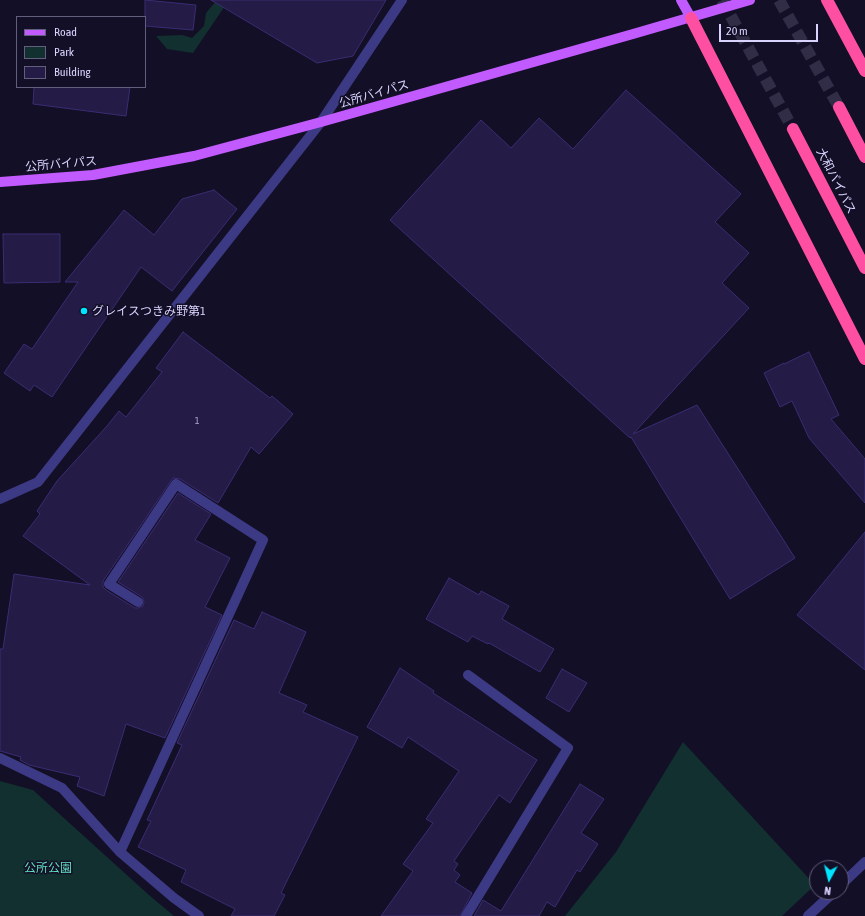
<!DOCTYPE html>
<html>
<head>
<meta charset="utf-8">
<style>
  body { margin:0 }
  #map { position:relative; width:865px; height:916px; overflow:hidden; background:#130f26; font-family:"Asap Condensed",sans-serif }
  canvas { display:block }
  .legend { position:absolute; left:16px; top:16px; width:130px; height:72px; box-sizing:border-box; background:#130f26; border:1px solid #625e7d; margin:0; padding:5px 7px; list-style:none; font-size:12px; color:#d9d4ff }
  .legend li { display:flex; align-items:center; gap:8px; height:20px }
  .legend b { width:20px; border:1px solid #625e7d }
  .north { position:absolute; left:809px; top:860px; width:40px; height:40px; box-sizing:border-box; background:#130f26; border:1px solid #625e7d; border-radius:50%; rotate:187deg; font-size:11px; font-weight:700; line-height:16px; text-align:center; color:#d9d4ff }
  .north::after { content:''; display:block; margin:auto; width:14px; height:18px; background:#00e5ff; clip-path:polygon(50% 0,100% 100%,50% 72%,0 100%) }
  .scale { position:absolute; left:719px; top:24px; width:99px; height:18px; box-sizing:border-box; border:2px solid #d9d4ff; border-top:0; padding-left:5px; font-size:12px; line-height:14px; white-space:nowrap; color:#d9d4ff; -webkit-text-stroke:3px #130f26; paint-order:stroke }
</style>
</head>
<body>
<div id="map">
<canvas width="865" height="916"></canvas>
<ul class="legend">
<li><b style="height:5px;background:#c25bff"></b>Road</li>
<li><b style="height:11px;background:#12302f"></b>Park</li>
<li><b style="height:11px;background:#241b47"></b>Building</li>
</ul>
<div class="north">N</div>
<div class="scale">20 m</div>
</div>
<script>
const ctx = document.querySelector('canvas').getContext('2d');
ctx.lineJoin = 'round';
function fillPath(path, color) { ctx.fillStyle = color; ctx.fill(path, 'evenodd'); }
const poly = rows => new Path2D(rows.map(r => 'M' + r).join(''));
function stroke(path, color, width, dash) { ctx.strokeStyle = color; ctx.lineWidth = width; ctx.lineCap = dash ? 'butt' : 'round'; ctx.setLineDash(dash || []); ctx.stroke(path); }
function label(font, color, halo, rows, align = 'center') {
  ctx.font = font + ' "Asap Condensed","Noto Sans JP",sans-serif'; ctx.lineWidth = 3; ctx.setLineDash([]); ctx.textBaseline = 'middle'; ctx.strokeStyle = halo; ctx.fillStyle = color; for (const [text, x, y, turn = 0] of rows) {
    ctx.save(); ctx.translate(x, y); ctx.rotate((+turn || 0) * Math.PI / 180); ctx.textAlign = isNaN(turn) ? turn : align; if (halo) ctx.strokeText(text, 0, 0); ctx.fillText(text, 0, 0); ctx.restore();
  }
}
fillPath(poly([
  [217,0,229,0,193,53,167,49,156,36,182,35,192,38,204,26,206,13],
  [683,742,815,885,782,916,565,916,616,852],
  [0,781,33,790,149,895,174,916,0,916]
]), '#12302f');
const building = poly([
  [145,0,196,5,193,30,145,26,145,0],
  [211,0,386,0,353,56,317,63,211,0],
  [34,87,130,87,126,116,33,104,34,87],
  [626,90,741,194,715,222,749,253,722,283,749,308,633,434,697,405,795,558,730,599,631,437,630,438,390,220,481,120,511,148,539,118,573,149,626,90],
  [214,190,237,209,172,291,141,267,52,397,34,385,30,391,4,373,24,344,32,349,78,282,65,282,124,210,154,235,182,199,214,190],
  [3,234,60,234,60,282,4,283,3,234],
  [183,332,270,398,272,396,293,414,259,454,251,447,218,503,180,479,173,478,103,581,103,587,106,590,135,608,138,608,143,606,144,602,142,597,118,582,178,493,211,514,195,540,230,558,205,607,222,615,165,738,126,724,104,796,77,786,80,777,29,765,20,760,21,757,0,751,0,649,3,649,14,574,90,585,23,536,40,514,37,511,57,481,107,426,119,411,126,417,162,372,156,368,183,332],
  [809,352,839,415,831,419,865,459,865,503,809,438,792,401,780,407,764,373,784,363,784,364,809,352],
  [865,532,865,670,797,615,865,532],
  [449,578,479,595,481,591,509,606,502,619,554,649,540,672,489,643,488,644,472,636,468,642,426,619,449,578],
  [262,612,306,632,279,693,307,705,303,712,358,737,281,893,285,895,274,916,231,916,235,909,181,882,186,870,138,847,151,821,147,820,182,745,177,743,234,620,254,629,262,612],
  [400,668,434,691,433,693,537,760,510,803,499,795,454,861,458,864,454,870,460,875,455,882,472,893,460,916,381,916,413,871,403,864,433,823,426,819,459,771,408,737,402,748,367,727,400,668],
  [562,669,587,683,569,712,546,698,562,669],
  [580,784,604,799,581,833,598,844,580,872,577,870,555,907,547,902,539,916,474,916,483,900,501,911,580,784]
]);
fillPath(building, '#241b47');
stroke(building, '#3b2d73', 1);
stroke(poly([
  [722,0,793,129],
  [779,0,839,107]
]), '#312d47', 12, [12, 6]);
stroke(poly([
  [0,499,38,482,321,122,402,0],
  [0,758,62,788,120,852,174,898,199,916],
  [120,852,263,540,176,484,109,584,138,602],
  [841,885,865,862],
  [466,916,568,748,468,675],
  [808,916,834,892]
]), '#3d3a85', 10);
stroke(poly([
  [681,0,691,18],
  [0,182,93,175,194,156,321,122,633,34,750,0]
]), '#c25bff', 10);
stroke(poly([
  [827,0,865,71],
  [691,18,865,359],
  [839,107,865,157],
  [793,129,865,268]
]), '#ff4fa3', 12);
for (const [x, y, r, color] of [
  [84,311,4,"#00e5ff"]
]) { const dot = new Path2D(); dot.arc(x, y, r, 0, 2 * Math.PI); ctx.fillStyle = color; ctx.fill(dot); stroke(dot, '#130f26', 1.5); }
label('10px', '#aca6d1', null, [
  ["1",197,421]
]);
label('12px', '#d9d4ff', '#130f26', [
  ["公所バイパス",374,94,-16],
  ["公所バイパス",61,164,-5],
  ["大和バイパス",836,181,63]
]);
label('12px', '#d9d4ff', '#130f26', [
  ["グレイスつきみ野第1",92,311]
], 'left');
label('12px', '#5fe0c0', '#130f26', [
  ["公所公園",48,868]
]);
</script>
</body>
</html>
